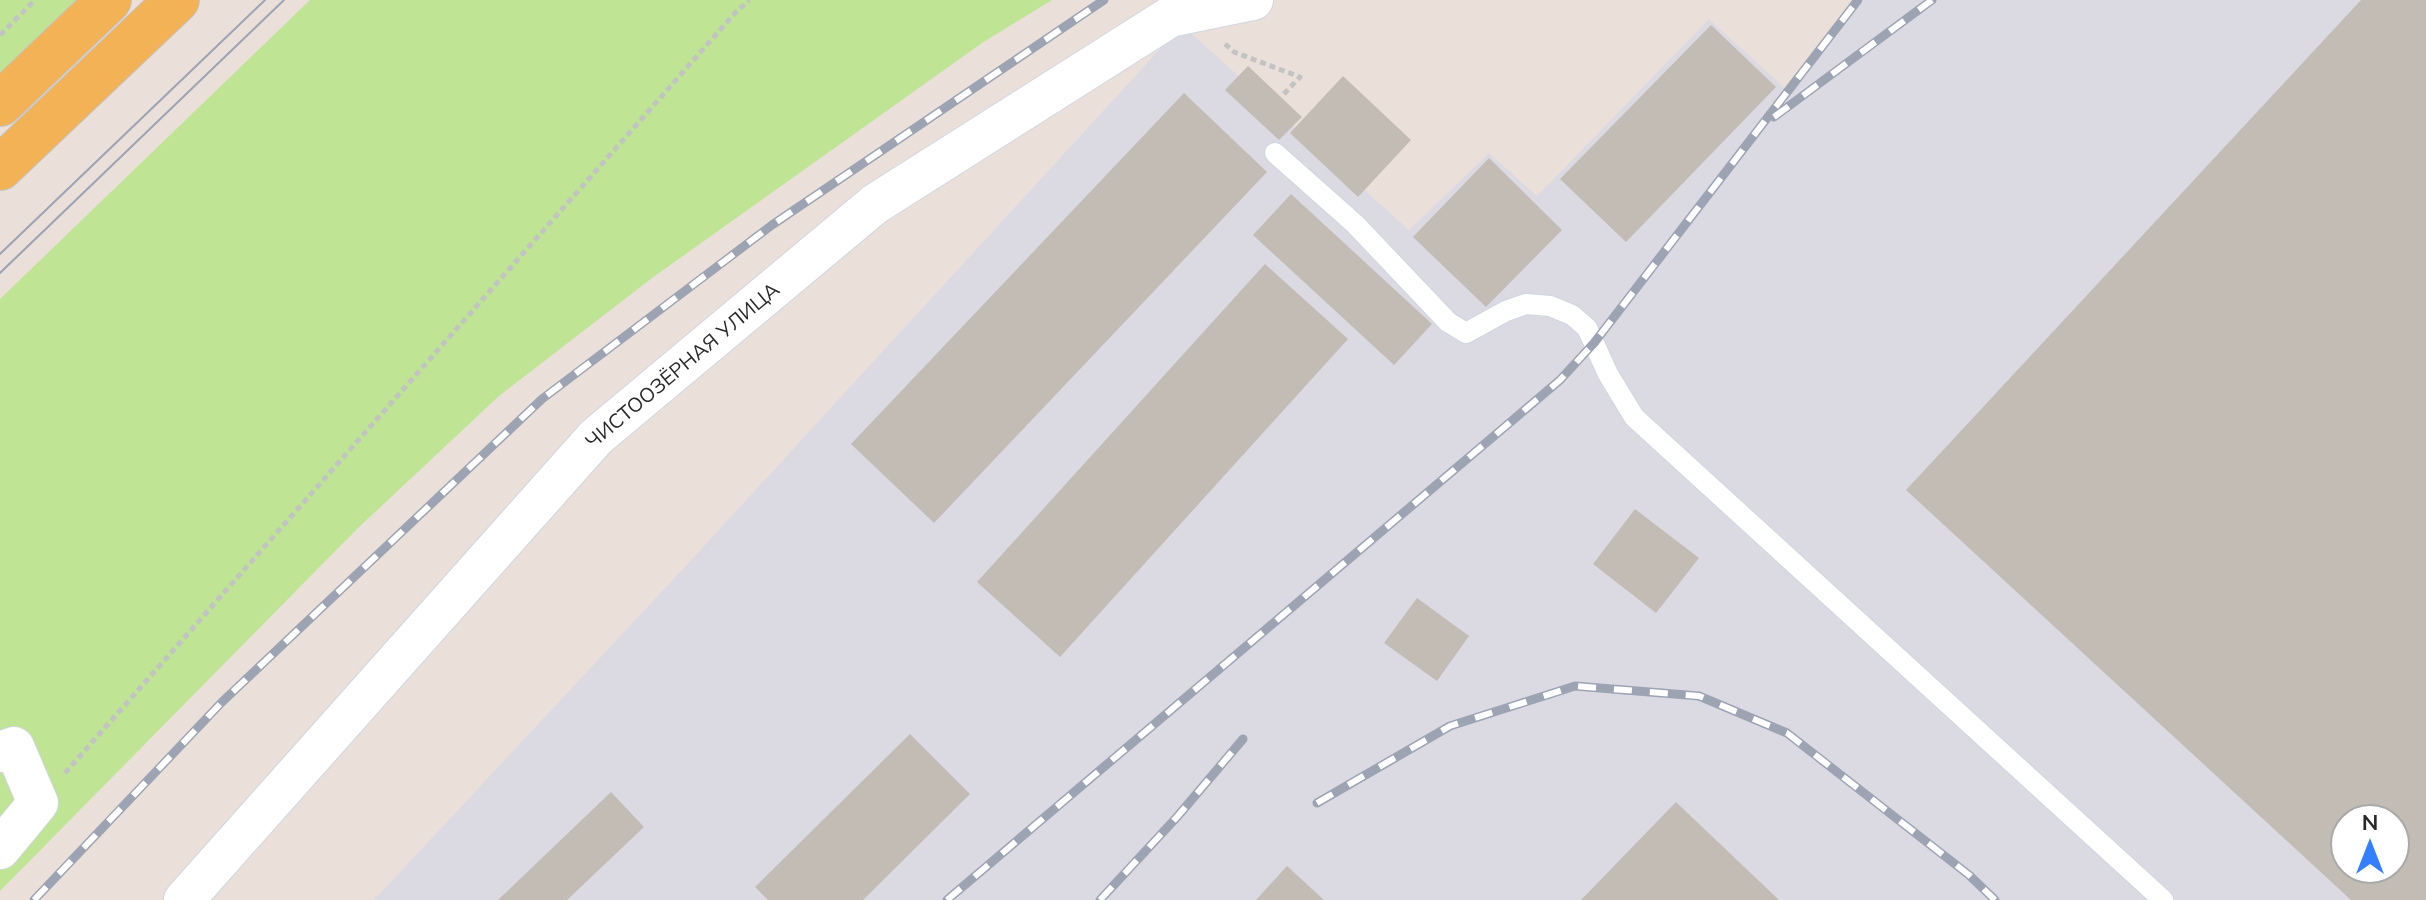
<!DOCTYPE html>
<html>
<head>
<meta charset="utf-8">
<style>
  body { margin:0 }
  #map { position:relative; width:2426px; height:900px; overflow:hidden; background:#ebe0d9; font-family:Mulish,sans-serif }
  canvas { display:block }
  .north { position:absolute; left:2330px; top:804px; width:80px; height:80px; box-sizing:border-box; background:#fff; border:2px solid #a9a9a9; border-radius:50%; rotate:0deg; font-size:22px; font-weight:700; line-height:32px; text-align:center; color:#282828 }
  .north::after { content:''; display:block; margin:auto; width:28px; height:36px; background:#337fff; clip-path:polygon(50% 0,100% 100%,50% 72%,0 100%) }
</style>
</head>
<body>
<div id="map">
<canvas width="2426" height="900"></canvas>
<div class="north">N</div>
</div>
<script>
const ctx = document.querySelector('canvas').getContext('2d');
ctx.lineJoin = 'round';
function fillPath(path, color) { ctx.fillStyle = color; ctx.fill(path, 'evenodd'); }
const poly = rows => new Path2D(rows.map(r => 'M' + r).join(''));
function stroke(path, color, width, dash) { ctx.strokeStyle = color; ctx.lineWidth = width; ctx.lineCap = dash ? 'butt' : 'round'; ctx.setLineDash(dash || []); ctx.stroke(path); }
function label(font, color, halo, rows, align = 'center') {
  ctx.font = font + ' Mulish,sans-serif'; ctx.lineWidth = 6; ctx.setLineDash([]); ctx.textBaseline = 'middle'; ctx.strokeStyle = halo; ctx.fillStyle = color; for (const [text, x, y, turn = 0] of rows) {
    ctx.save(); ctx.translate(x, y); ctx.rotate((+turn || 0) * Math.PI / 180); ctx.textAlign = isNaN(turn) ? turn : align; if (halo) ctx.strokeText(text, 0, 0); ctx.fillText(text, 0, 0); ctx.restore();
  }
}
fillPath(poly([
  [1864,0,2426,0,2426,900,374,900,693,558,1182,25,1409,230,1489,153,1537,196,1709,19,1786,89],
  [2346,820,2394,820,2394,868,2346,868]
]), '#dbdae3');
fillPath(poly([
  [0,0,76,0,0,73],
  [310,0,1052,0,982,43,652,278,499,396,358,528,0,891,0,299]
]), '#bee494');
fillPath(poly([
  [2361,0,2426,0,2426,900,2351,900,1906,490],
  [2346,820,2394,820,2394,868,2346,868],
  [1711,25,1776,87,1626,242,1560,179],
  [1248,66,1302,117,1279,140,1225,90],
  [1343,76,1411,140,1358,197,1290,133],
  [1184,93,1267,172,934,523,851,444],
  [1489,158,1562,230,1486,307,1413,237],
  [1291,194,1432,324,1394,365,1253,235],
  [1265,264,1348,339,1060,657,977,582],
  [1635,509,1699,558,1656,613,1593,564],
  [1417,598,1469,636,1437,681,1384,643],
  [910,734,970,794,863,900,768,900,755,887],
  [611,792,644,827,567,900,498,900],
  [1676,802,1779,900,1581,900],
  [1287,866,1324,900,1256,900]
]), '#c3bcb5');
const service = poly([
  [1275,153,1355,224,1448,322,1466,333,1506,311,1526,304,1550,306,1572,315,1587,328,1608,374,1634,417,2163,900]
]);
const minor = poly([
  [0,752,14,747,38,803,0,849],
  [184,900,596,437,875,204,1170,17,1253,0]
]);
const primary = poly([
  [0,104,109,0],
  [0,168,177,0]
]);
stroke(service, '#cfd6e2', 22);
stroke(minor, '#cfd6e2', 42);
stroke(primary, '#c3c3c3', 46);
stroke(poly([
  [0,35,35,0],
  [1225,44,1234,52,1300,77,1281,97],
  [65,773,735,13,749,0]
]), '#c3c3c3', 5, [6, 4]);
stroke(service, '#fff', 20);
stroke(minor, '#fff', 40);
stroke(primary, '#f4b256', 44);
stroke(poly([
  [0,254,265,0],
  [0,273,284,0]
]), '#9ca4b4', 2);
const rail = poly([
  [1774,117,1932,0],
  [1317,803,1450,726,1575,686,1699,696,1787,733,1969,875,1995,900],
  [34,900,222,702,542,399,772,225,1104,0],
  [947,900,1560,380,1594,343,1858,0],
  [1100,900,1177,817,1243,739]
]);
stroke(rail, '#9ca4b4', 9);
stroke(rail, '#fff', 6, [18]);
label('20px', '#282828', '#fff', [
  ["ЧИСТООЗЁРНАЯ УЛИЦА",683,366,-40]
]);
</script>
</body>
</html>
